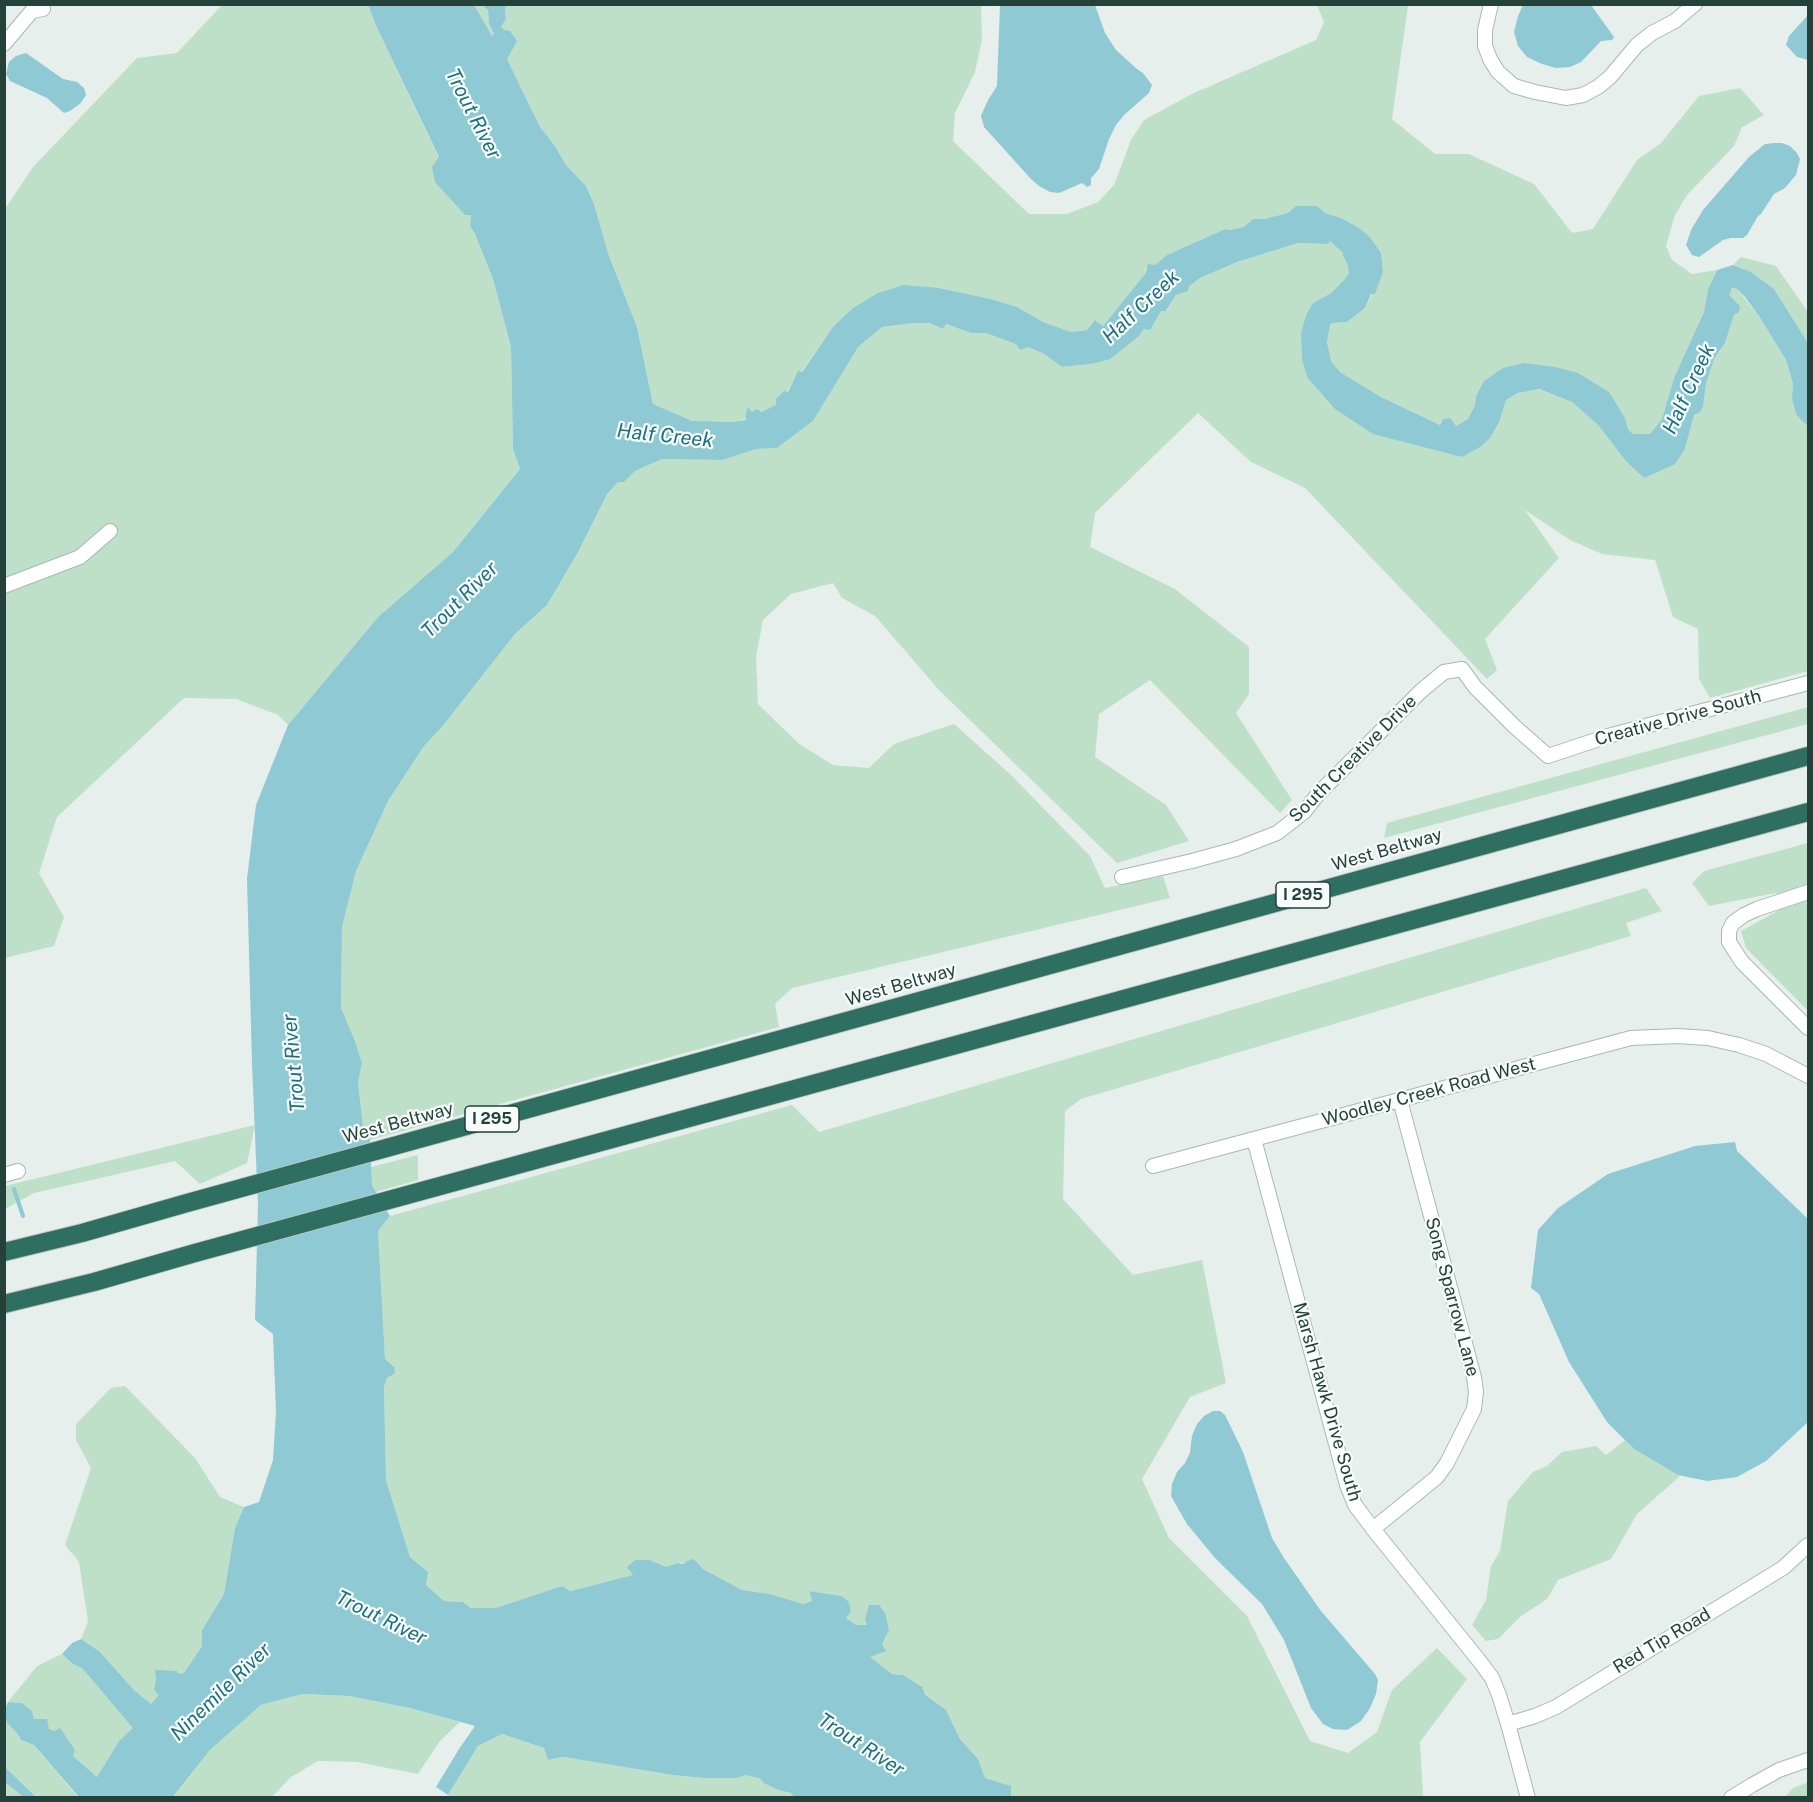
<!DOCTYPE html>
<html>
<head>
<meta charset="utf-8">
<style>
  body { margin:0 }
  #map { position:relative; width:1813px; height:1802px; overflow:hidden; background:#e6efeb; font-family:"Public Sans",sans-serif }
  canvas { display:block }
  .frame { position:absolute; inset:0; border:6px solid #24423a; pointer-events:none }
</style>
</head>
<body>
<div id="map">
<canvas width="1813" height="1802"></canvas>
<div class="frame"></div>
</div>
<script>
const ctx = document.querySelector('canvas').getContext('2d');
ctx.lineJoin = 'round';
function fillPath(path, color) { ctx.fillStyle = color; ctx.fill(path, 'evenodd'); }
const poly = rows => new Path2D(rows.map(r => 'M' + r).join(''));
function stroke(path, color, width, dash) { ctx.strokeStyle = color; ctx.lineWidth = width; ctx.lineCap = dash ? 'butt' : 'round'; ctx.setLineDash(dash || []); ctx.stroke(path); }
function label(font, color, halo, rows, align = 'center') {
  ctx.font = font + ' "Public Sans",sans-serif'; ctx.lineWidth = 4.5; ctx.setLineDash([]); ctx.textBaseline = 'middle'; ctx.strokeStyle = halo; ctx.fillStyle = color; for (const [text, x, y, turn = 0] of rows) {
    ctx.save(); ctx.translate(x, y); ctx.rotate((+turn || 0) * Math.PI / 180); ctx.textAlign = isNaN(turn) ? turn : align; if (halo) ctx.strokeText(text, 0, 0); ctx.fillText(text, 0, 0); ctx.restore();
  }
}
fillPath(poly([
  [506,4,981,5,982,40,975,72,955,113,953,141,1029,214,1067,214,1098,202,1114,185,1131,140,1144,120,1194,93,1316,40,1324,22,1317,5,1408,5,1392,119,1435,154,1469,154,1534,184,1572,233,1593,229,1637,160,1661,143,1699,96,1740,88,1764,115,1742,127,1734,146,1687,195,1675,215,1666,246,1672,260,1692,274,1717,270,1708,289,1704,312,1674,378,1662,419,1650,434,1633,434,1628,429,1625,418,1578,373,1476,396,1475,405,1468,419,1456,426,1443,419,1440,425,1381,397,1340,372,1331,361,1327,342,1330,327,1332,323,1347,322,1365,308,1383,272,1381,253,1370,237,1358,227,1341,218,1325,213,1296,206,1288,213,1264,219,1253,219,1245,227,1230,230,1225,229,1167,255,1155,265,1145,268,1145,274,1103,326,1095,320,1087,330,1071,332,1043,322,1017,307,991,299,939,288,833,327,801,372,798,372,787,392,776,405,761,412,752,412,749,408,746,414,747,419,730,422,692,422,653,404,637,327,609,256,594,204,586,186,566,165,555,146,540,127,507,59,503,30,501,27,506,19,505,11],
  [222,5,368,5,378,30,439,158,471,215,470,226,475,234,493,279,511,347,513,449,520,469,453,552,378,617,288,725,278,715,236,699,184,698,57,817,39,873,64,917,54,946,5,958,5,209,33,167,137,58,177,53],
  [474,5,482,5,488,10,489,24,494,34,491,36],
  [1330,241,1344,253,1343,256,1347,263,1349,273,1344,280,1331,293,1313,303,1306,315,1301,333,1302,360,1307,377,1462,457,1500,420,1506,400,1518,393,1538,389,1572,402,1598,425,1625,460,1685,449,1694,415,1703,407,1706,384,1714,359,1725,343,1734,315,1739,306,1728,295,1732,288,1737,289,1759,316,1786,360,1793,384,1792,398,1804,423,1808,427,1808,671,1710,698,1699,679,1698,629,1673,617,1655,560,1602,554,1570,540,1525,510,1559,558,1485,639,1497,670,1487,679,1305,488,1251,462,1198,413,1095,513,1090,547,1175,589,1249,647,1249,694,1236,713,1292,800,1280,813,1150,680,1099,714,1095,757,1166,805,1189,841,1117,863,939,690,875,616,842,598,833,583,791,594,763,620,756,657,758,704,798,743,833,765,869,768,894,744,954,724,1010,774,1090,856,1105,888,1163,876,1170,898,792,988,775,1004,779,1027,370,1140,363,1126,358,1081,362,1063,355,1041,341,1008,342,927,356,871,388,801,424,746,442,727,515,634,547,605,577,554,607,493,618,482,624,482,635,471,662,459,723,460,756,449,777,448,813,421,858,346,882,327,914,323,929,323,942,329,946,324,971,333,986,333,1028,347,1044,354,1062,367,1091,364,1139,336,1144,329,1150,329,1161,310,1167,311,1176,295,1187,291,1188,286,1200,278,1237,262,1298,243,1328,244],
  [1741,257,1776,266,1808,312,1808,343,1774,289,1751,272,1733,265],
  [1808,707,1808,724,1384,838,1387,823],
  [1808,843,1808,1011,1746,948,1741,931,1781,909,1776,893,1709,906,1692,883,1704,871],
  [1646,888,1662,911,1626,923,1631,936,1081,1099,1065,1111,1063,1199,1133,1275,1202,1260,1226,1383,1190,1397,1142,1479,1169,1538,1247,1616,1310,1741,1348,1753,1377,1732,1392,1690,1437,1648,1467,1679,1420,1742,1423,1797,1011,1797,1010,1786,985,1778,978,1759,960,1739,946,1710,903,1675,892,1674,869,1657,867,1625,856,1625,846,1618,851,1612,849,1602,842,1596,809,1591,812,1601,803,1604,770,1594,742,1590,703,1569,696,1561,678,1563,666,1567,650,1560,634,1575,570,1591,562,1586,496,1608,471,1608,463,1602,444,1601,426,1585,428,1572,410,1557,386,1480,384,1387,387,1378,394,1367,385,1359,378,1231,390,1216,792,1105,819,1132],
  [255,1125,247,1163,200,1184,175,1161,34,1193,5,1209,5,1186],
  [418,1155,418,1180,376,1192,372,1185,371,1167],
  [125,1386,195,1458,220,1497,244,1507,235,1528,224,1594,202,1630,202,1646,184,1673,156,1679,154,1690,160,1695,151,1704,134,1690,99,1651,81,1639,88,1622,79,1562,65,1545,91,1468,76,1440,76,1424,111,1388],
  [1625,1440,1634,1449,1680,1476,1637,1514,1611,1559,1558,1580,1547,1599,1520,1617,1498,1639,1486,1641,1472,1625,1486,1600,1491,1566,1500,1551,1508,1501,1533,1472,1547,1466,1562,1452,1596,1446,1606,1455],
  [62,1654,73,1664,82,1668,134,1728,119,1741,97,1777,73,1756,55,1731,49,1729,34,1719,22,1703,8,1702,37,1666],
  [302,1694,349,1696,410,1708,460,1722,440,1741,418,1774,357,1762,318,1761,291,1777,272,1797,173,1798,210,1750,261,1705],
  [4,1716,7,1723,17,1733,21,1740,34,1745,78,1797,36,1797,5,1767],
  [502,1734,544,1748,549,1760,563,1757,673,1775,703,1778,737,1778,746,1775,761,1779,778,1790,791,1793,794,1797,449,1798,448,1795,478,1746],
  [5,1782,23,1797,5,1797],
  [1808,1782,1808,1797,1785,1797,1793,1788]
]), '#bfe0c8');
fillPath(poly([
  [368,5,474,5,492,36,494,34,489,24,488,10,482,5,506,5,505,11,506,19,501,27,504,30,510,31,517,41,507,59,540,127,555,146,566,165,586,186,594,204,609,256,637,327,653,404,692,421,730,422,746,420,746,414,748,407,752,412,757,409,761,412,776,405,776,399,784,391,788,392,798,371,802,372,833,327,853,308,878,293,904,285,939,288,991,299,1017,307,1043,322,1071,332,1087,330,1095,320,1103,326,1145,274,1148,264,1155,265,1167,255,1225,229,1230,230,1244,227,1253,219,1264,219,1288,213,1296,206,1317,206,1325,213,1341,218,1358,227,1370,237,1381,253,1383,272,1375,294,1371,294,1365,308,1347,322,1332,323,1330,326,1327,342,1331,361,1340,372,1381,397,1440,425,1443,419,1450,418,1456,426,1468,419,1475,405,1476,396,1484,381,1503,368,1524,363,1555,367,1578,373,1609,392,1625,418,1628,429,1633,434,1650,434,1662,419,1674,378,1704,312,1708,289,1717,270,1733,265,1751,272,1774,289,1808,343,1808,427,1796,414,1792,398,1793,384,1786,360,1759,316,1745,297,1737,289,1732,288,1729,295,1740,306,1739,312,1734,315,1725,343,1714,359,1706,384,1703,407,1700,412,1694,415,1685,449,1675,464,1644,478,1625,460,1598,425,1572,402,1539,389,1518,393,1506,400,1500,420,1490,438,1480,447,1462,457,1373,434,1335,409,1307,377,1302,360,1301,333,1306,315,1313,303,1331,293,1344,280,1349,273,1347,263,1343,256,1343,253,1330,241,1328,244,1298,243,1237,262,1200,278,1189,286,1188,291,1176,295,1166,311,1161,311,1150,330,1144,329,1139,336,1110,359,1091,364,1062,367,1044,354,1028,347,1020,350,1016,344,986,333,971,333,946,324,943,329,929,323,914,323,882,327,858,347,813,421,777,448,756,449,723,460,662,459,635,471,624,482,618,482,607,494,577,554,547,605,515,634,442,727,424,746,388,801,356,871,342,927,341,1008,355,1041,362,1063,358,1082,363,1126,370,1140,372,1185,390,1216,378,1231,385,1359,394,1367,395,1373,387,1378,384,1387,386,1480,410,1557,428,1572,426,1585,444,1601,463,1602,471,1608,496,1608,562,1586,570,1591,633,1575,627,1567,635,1560,650,1560,666,1567,678,1563,682,1564,691,1559,696,1561,703,1569,742,1590,770,1594,803,1604,812,1601,809,1591,842,1596,849,1602,851,1612,846,1618,856,1625,867,1625,865,1619,869,1605,879,1605,885,1613,889,1630,882,1644,886,1651,870,1657,892,1674,903,1675,922,1687,925,1694,946,1710,960,1739,978,1759,985,1778,1011,1786,1011,1797,794,1797,791,1793,778,1790,764,1783,761,1779,746,1775,737,1778,703,1778,673,1775,563,1757,548,1760,544,1748,502,1734,478,1746,448,1795,436,1787,459,1749,475,1726,410,1708,349,1696,302,1694,261,1705,210,1750,173,1797,77,1797,78,1796,34,1745,21,1740,17,1733,7,1723,5,1716,5,1709,8,1702,22,1703,32,1711,34,1719,47,1719,49,1729,55,1731,60,1728,75,1750,73,1756,97,1777,119,1741,133,1728,82,1668,73,1664,62,1654,72,1643,81,1639,99,1651,134,1690,151,1704,159,1695,154,1690,156,1679,155,1670,177,1671,178,1674,184,1673,202,1646,202,1630,224,1594,235,1528,244,1507,259,1502,273,1460,276,1412,273,1334,255,1320,258,1206,252,1063,247,879,256,805,288,725,378,617,453,552,520,469,513,449,511,347,493,279,475,234,470,226,471,215,465,215,435,182,432,167,439,157,378,30],
  [1000,5,1095,5,1105,33,1116,50,1137,69,1143,73,1152,85,1149,93,1124,115,1116,125,1109,139,1099,169,1091,178,1091,185,1087,187,1082,183,1059,193,1050,192,1039,186,1031,179,984,127,981,116,988,100,997,86],
  [1523,5,1591,5,1614,37,1612,40,1601,41,1581,62,1570,67,1556,68,1542,64,1527,57,1518,46,1514,32,1518,16],
  [1808,15,1808,60,1797,57,1786,45,1789,36],
  [26,53,63,79,77,82,84,88,86,95,81,103,70,111,64,113,47,98,10,81,6,74,9,62,16,56],
  [1774,143,1782,143,1790,146,1797,153,1800,159,1796,175,1785,188,1774,194,1761,214,1758,216,1747,235,1743,238,1731,238,1723,240,1699,257,1692,255,1686,245,1691,230,1703,210,1749,157,1765,144],
  [1735,1142,1737,1151,1808,1219,1808,1422,1766,1461,1737,1477,1707,1481,1678,1475,1634,1449,1607,1422,1569,1362,1539,1294,1531,1288,1538,1230,1558,1208,1608,1174,1695,1146],
  [1213,1411,1220,1411,1225,1415,1243,1452,1272,1538,1284,1558,1321,1611,1375,1674,1378,1680,1376,1694,1370,1708,1361,1721,1347,1730,1333,1729,1323,1724,1311,1708,1284,1640,1262,1604,1215,1558,1187,1524,1171,1496,1172,1484,1177,1472,1185,1463,1190,1453,1192,1436,1197,1424,1204,1416],
  [5,1767,36,1797,23,1797,5,1782]
]), '#8ec9d4');
stroke(poly([
  [14,1189,23,1216]
]), '#8ec9d4', 4);
const minor = poly([
  [1491,4,1485,30,1485,46,1490,59,1498,72,1514,86,1535,92,1566,98,1583,95,1598,87,1610,77,1637,45,1652,33,1675,21,1695,4],
  [4,44,32,11,43,9],
  [4,586,80,557,110,531],
  [1122,877,1192,861,1236,849,1277,833,1304,812,1319,793,1421,691,1444,672,1462,669,1475,687,1515,727,1548,756,1608,736,1808,683],
  [1808,892,1757,909,1744,915,1733,923,1729,931,1729,942,1742,962,1808,1028],
  [1254,1139,1347,1485,1355,1505,1373,1529,1481,1663,1492,1678,1499,1695,1508,1724,1528,1798],
  [1153,1166,1631,1038,1678,1036,1708,1038,1739,1045,1766,1054,1808,1076],
  [4,1175,18,1171],
  [1373,1529,1437,1477,1447,1463,1474,1409,1476,1392,1474,1377,1400,1100],
  [1508,1724,1535,1716,1556,1707,1783,1568,1808,1545],
  [1731,1798,1752,1785,1779,1770,1808,1760]
]);
const motorway = poly([
  [4,1252,82,1233,187,1203,1808,756],
  [4,1304,94,1282,195,1253,1808,812]
]);
stroke(minor, '#a8b8b2', 16);
stroke(motorway, '#c2cac8', 20);
stroke(minor, '#fff', 14);
stroke(motorway, '#2f6f62', 18);
for (const [x, y, w] of [
  [1303,895,54],
  [492,1119,54]
]) { const box = new Path2D(); box.roundRect(x - w / 2, y - 13, w, 26, 4.5); ctx.fillStyle = '#f7fbf9'; ctx.fill(box); stroke(box, '#24423a', 1.5); }
label('bold 16px', '#24423a', null, [
  ["I 295",1303,895],
  ["I 295",492,1119]
]);
label('18px', '#24423a', '#f7fbf9', [
  ["Creative Drive South",1678,718,-15],
  ["South Creative Drive",1353,759,-45],
  ["West Beltway",1387,850,-16],
  ["West Beltway",901,985,-16],
  ["Woodley Creek Road West",1429,1092,-15],
  ["West Beltway",398,1123,-15],
  ["Song Sparrow Lane",1452,1297,75],
  ["Marsh Hawk Drive South",1327,1402,74],
  ["Red Tip Road",1662,1641,-31]
]);
label('italic 20px', '#1c6f80', '#f7fbf9', [
  ["Trout River",473,114,63],
  ["Half Creek",1141,307,-43],
  ["Half Creek",1689,389,-65],
  ["Half Creek",665,436,6],
  ["Trout River",460,600,-45],
  ["Trout River",294,1063,-95],
  ["Trout River",381,1618,26],
  ["Ninemile River",221,1692,-44],
  ["Trout River",861,1745,33]
]);
</script>
</body>
</html>
